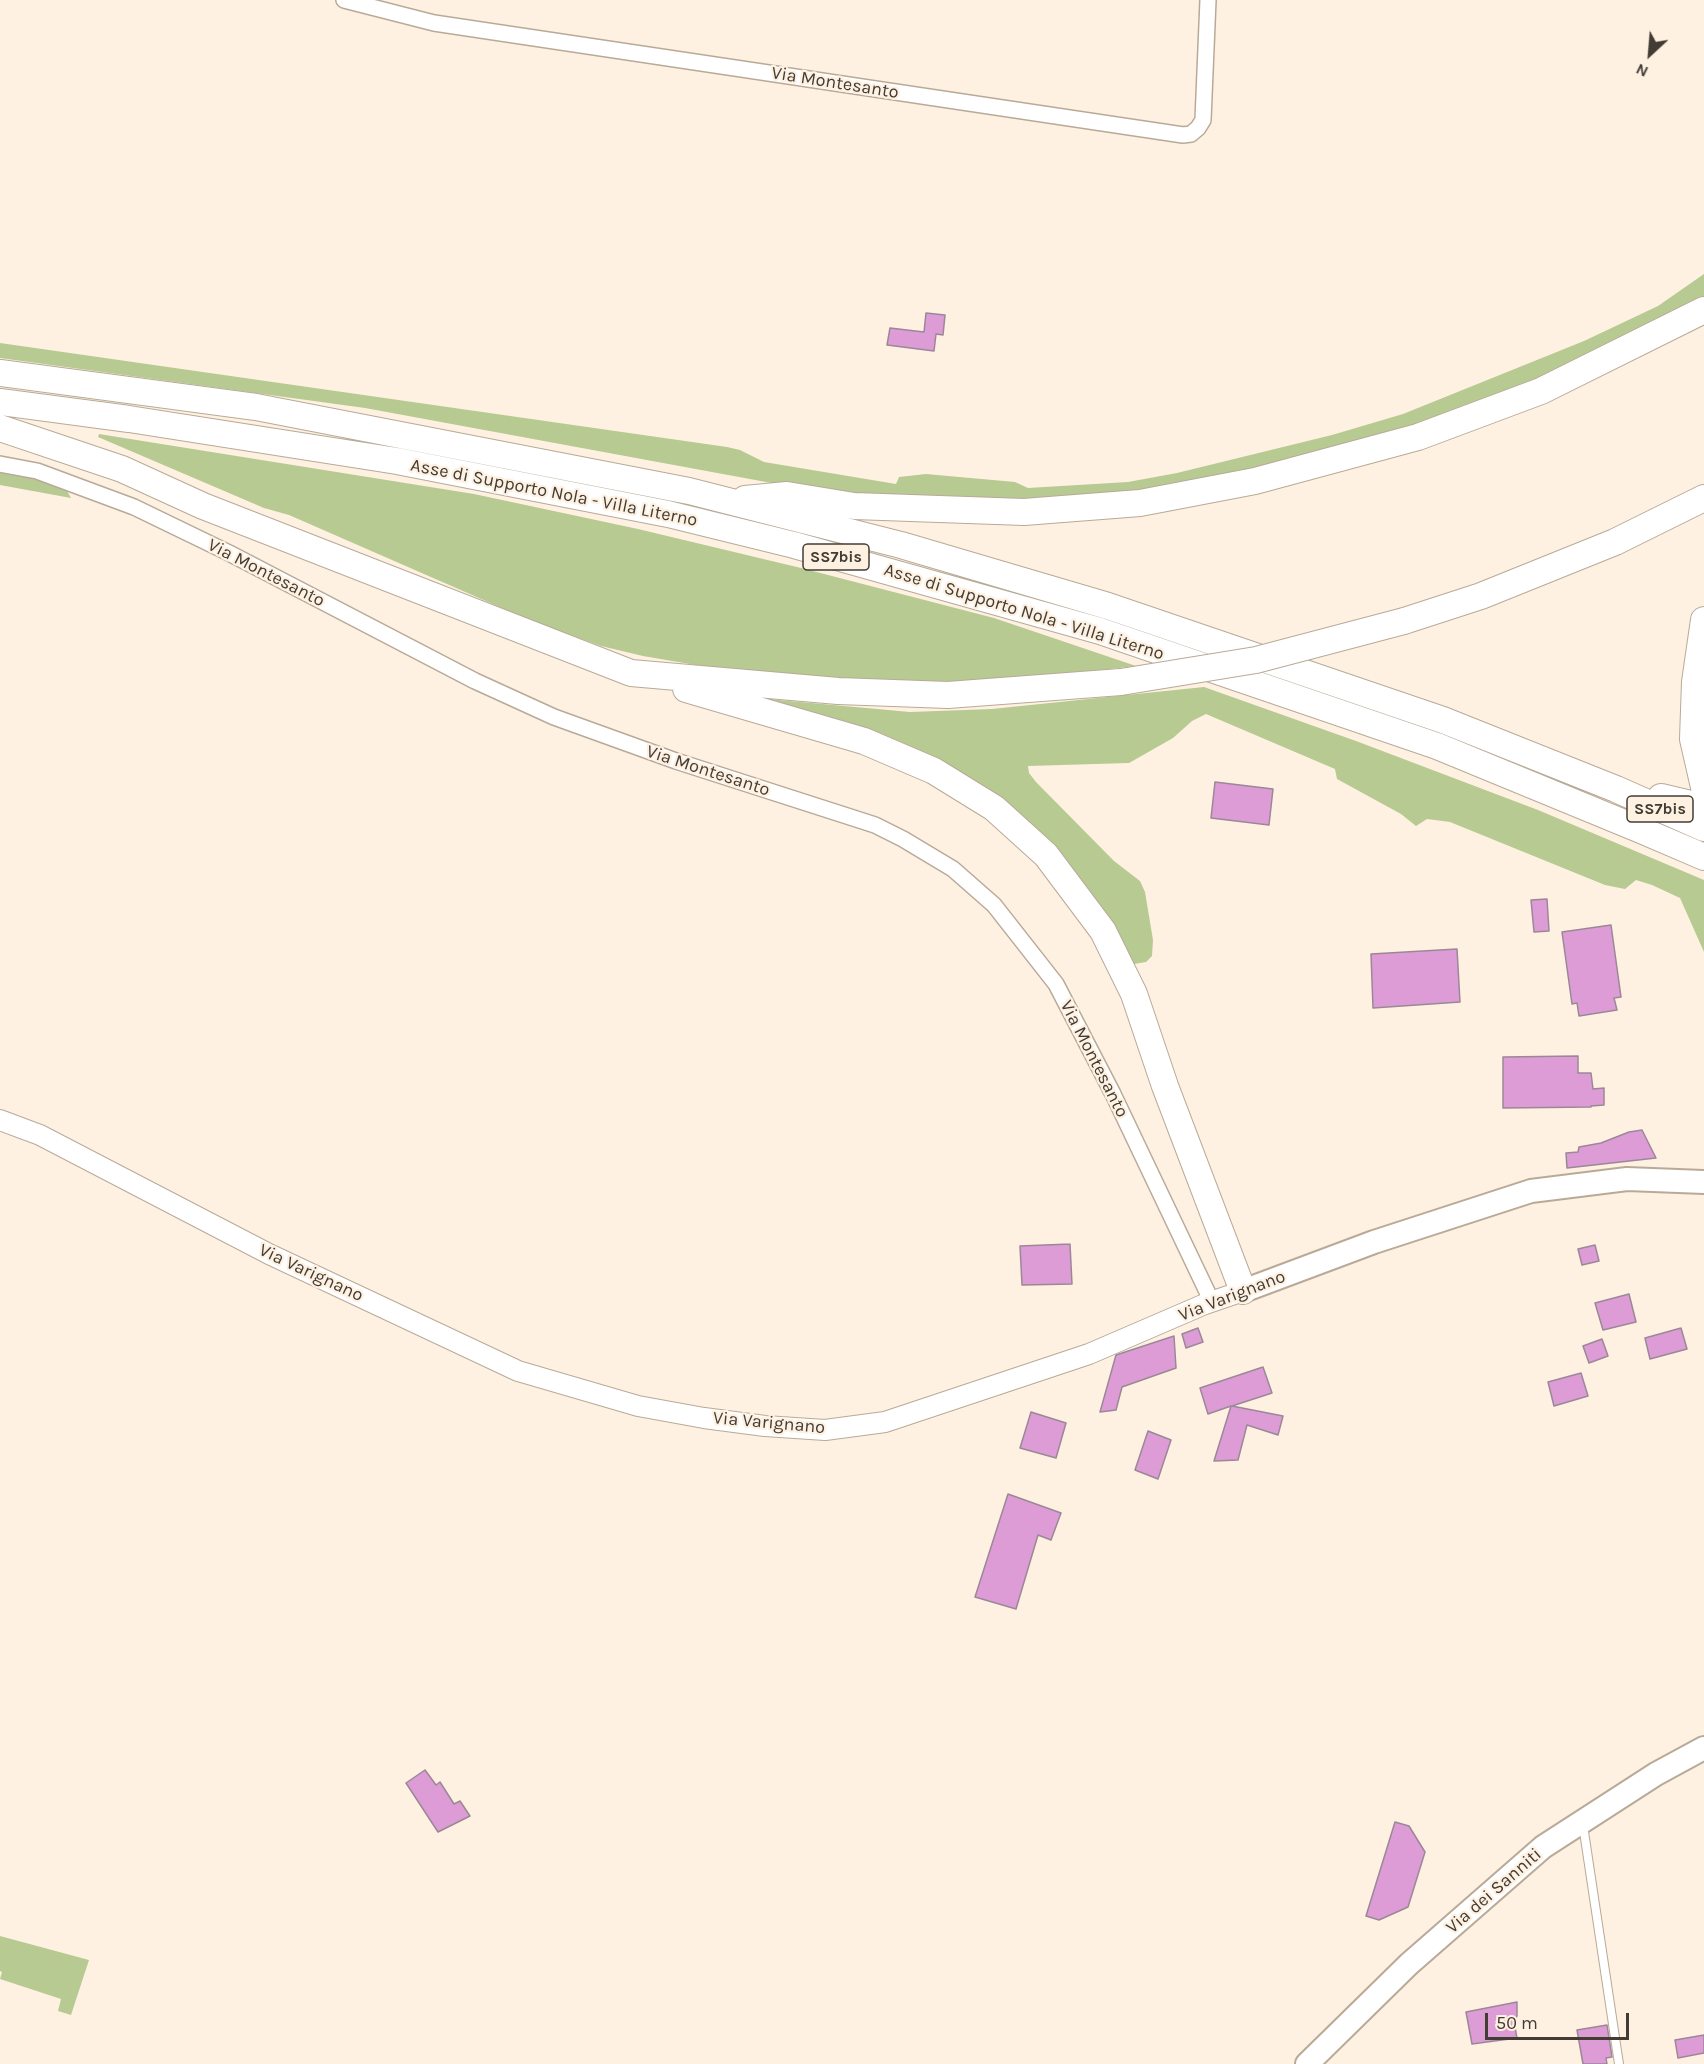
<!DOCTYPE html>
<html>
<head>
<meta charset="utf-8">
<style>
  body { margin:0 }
  #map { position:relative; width:1704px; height:2064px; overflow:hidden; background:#fef1e1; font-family:Karla,sans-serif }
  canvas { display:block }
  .north { position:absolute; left:1620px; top:24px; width:60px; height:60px; -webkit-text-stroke:4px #fef1e1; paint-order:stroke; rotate:206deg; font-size:16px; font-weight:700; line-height:24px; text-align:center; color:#423c34 }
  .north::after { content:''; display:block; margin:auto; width:21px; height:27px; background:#423c34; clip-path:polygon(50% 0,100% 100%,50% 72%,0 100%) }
  .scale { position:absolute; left:1485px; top:2013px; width:144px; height:27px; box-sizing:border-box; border:3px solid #423c34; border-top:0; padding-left:8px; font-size:18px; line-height:21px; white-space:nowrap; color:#423c34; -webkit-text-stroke:4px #fef1e1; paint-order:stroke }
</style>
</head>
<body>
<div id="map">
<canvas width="1704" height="2064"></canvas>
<div class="north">N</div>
<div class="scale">50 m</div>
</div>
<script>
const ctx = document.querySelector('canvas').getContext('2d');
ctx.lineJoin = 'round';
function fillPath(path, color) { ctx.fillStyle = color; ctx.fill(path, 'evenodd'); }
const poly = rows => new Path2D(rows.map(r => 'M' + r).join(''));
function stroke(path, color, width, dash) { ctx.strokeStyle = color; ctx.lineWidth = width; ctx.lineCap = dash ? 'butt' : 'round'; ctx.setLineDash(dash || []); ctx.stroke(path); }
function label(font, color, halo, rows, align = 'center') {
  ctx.font = font + ' Karla,sans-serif'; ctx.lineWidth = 4.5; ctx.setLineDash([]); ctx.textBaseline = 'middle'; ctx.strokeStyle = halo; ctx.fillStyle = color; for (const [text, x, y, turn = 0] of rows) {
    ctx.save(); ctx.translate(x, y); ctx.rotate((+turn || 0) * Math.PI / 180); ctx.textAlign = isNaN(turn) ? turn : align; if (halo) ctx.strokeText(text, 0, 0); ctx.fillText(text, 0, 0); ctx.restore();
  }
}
fillPath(poly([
  [1704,274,1704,299,1525,386,1465,410,1308,460,1163,490,1020,503,842,496,365,408,0,358,0,343,727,447,740,450,764,462,896,484,899,477,926,474,1015,482,1028,488,1128,482,1177,473,1332,435,1403,414,1584,341,1658,306],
  [99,434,474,494,638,529,801,568,994,618,1136,666,1032,678,959,682,857,680,719,669,643,656,601,646,527,619,289,515,264,508,98,437],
  [0,468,15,471,66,489,71,498,0,485],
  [1204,687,1356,741,1538,810,1704,880,1704,952,1680,898,1652,885,1636,880,1625,889,1605,885,1450,822,1427,819,1416,826,1401,814,1337,779,1335,769,1206,714,1192,721,1173,738,1129,763,1028,766,1029,773,1036,782,1114,861,1140,881,1145,892,1153,940,1152,956,1146,962,1134,964,1124,959,1041,840,767,699,910,712,992,709],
  [0,1936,89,1960,71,2015,58,2011,61,1999,0,1979,2,1972,0,1971]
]), '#b7ca92');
const building = poly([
  [926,313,945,315,943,335,936,334,934,351,887,345,890,328,924,332,926,313],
  [1215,782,1273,789,1269,825,1211,818,1215,782],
  [1547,899,1549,931,1534,932,1531,900,1547,899],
  [1611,925,1621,997,1614,998,1617,1010,1579,1016,1577,1003,1572,1004,1562,932,1611,925],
  [1457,949,1460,1002,1373,1008,1371,954,1457,949],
  [1578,1056,1578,1073,1591,1073,1593,1089,1604,1088,1604,1105,1591,1106,1591,1107,1503,1108,1503,1057,1578,1056],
  [1642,1130,1656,1158,1567,1168,1566,1153,1578,1152,1579,1147,1601,1143,1629,1132,1642,1130],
  [1070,1244,1072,1284,1022,1285,1020,1246,1070,1244],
  [1595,1245,1599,1261,1582,1265,1578,1249,1595,1245],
  [1629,1294,1636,1322,1603,1330,1595,1303,1629,1294],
  [1198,1328,1203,1342,1186,1348,1182,1334,1198,1328],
  [1681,1328,1687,1349,1650,1359,1645,1338,1681,1328],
  [1174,1336,1176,1368,1122,1387,1116,1410,1100,1412,1116,1355,1174,1336],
  [1602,1339,1608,1356,1589,1363,1583,1346,1602,1339],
  [1263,1367,1272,1393,1232,1406,1283,1416,1278,1435,1247,1425,1238,1460,1214,1461,1231,1406,1208,1414,1200,1388,1263,1367],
  [1581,1373,1588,1396,1554,1406,1548,1382,1581,1373],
  [1031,1412,1066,1423,1056,1458,1020,1448,1031,1412],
  [1148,1431,1171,1440,1158,1479,1135,1470,1148,1431],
  [1008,1494,1061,1513,1051,1540,1038,1535,1016,1609,975,1597,1008,1494],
  [425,1770,436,1785,440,1782,454,1804,460,1801,470,1816,438,1832,406,1783,425,1770],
  [1395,1822,1409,1826,1425,1852,1408,1907,1379,1920,1366,1916,1395,1822],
  [1517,2002,1517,2016,1514,2022,1517,2038,1472,2044,1466,2012,1517,2002],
  [1607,2025,1612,2057,1606,2058,1607,2064,1583,2064,1577,2030,1607,2025],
  [1704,2035,1704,2053,1678,2058,1675,2040,1704,2035]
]);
fillPath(building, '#dd9cd6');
stroke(building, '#9a8897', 1.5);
const service = poly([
  [1583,1825,1619,2064]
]);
const minor = poly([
  [344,0,434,23,1183,135,1191,134,1198,128,1203,120,1208,0],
  [0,464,37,471,134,507,229,553,475,681,554,717,676,761,875,825,903,839,953,869,994,905,1056,984,1113,1094,1212,1302]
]);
const tertiary = poly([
  [0,1120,40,1135,269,1254,518,1371,638,1406,704,1418,765,1426,825,1430,885,1422,1089,1354,1205,1304,1243,1291]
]);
const secondary = poly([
  [1243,1291,1374,1242,1531,1191,1627,1179,1704,1182],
  [1307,2064,1409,1964,1543,1847,1656,1774,1704,1748]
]);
const trunk = poly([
  [0,373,256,407,689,491,901,545,1108,606,1443,720,1616,789,1704,828],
  [0,402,129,419,397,461,668,514,794,545,1100,631,1437,746,1641,830,1704,857],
  [0,428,122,469,203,506,631,673,838,691,948,695,1121,682],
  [745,499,787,495,854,506,1024,512,1140,503,1255,481,1418,437,1541,391,1704,310],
  [1704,620,1695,682,1693,739,1704,787],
  [1404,621,1481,596,1615,542,1704,498],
  [686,689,864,741,934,771,994,808,1046,855,1103,931,1134,994,1165,1086,1243,1291],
  [1661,797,1704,807]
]);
stroke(service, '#b9aa98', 10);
stroke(minor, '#b9aa98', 18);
stroke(tertiary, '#b9aa98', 22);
stroke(secondary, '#b9aa98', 26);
stroke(trunk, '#b9aa98', 28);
stroke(service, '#fff', 8);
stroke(minor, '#fff', 15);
stroke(tertiary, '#fff', 20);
stroke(secondary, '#fff', 22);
stroke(trunk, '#fff', 26);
const trunkBridge = poly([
  [1121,682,1256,660,1404,621]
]);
stroke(trunkBridge, '#b9aa98', 28, []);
stroke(trunkBridge, '#fff', 26);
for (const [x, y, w] of [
  [836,557,66],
  [1660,809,66]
]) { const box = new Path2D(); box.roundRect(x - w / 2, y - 13, w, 26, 4.5); ctx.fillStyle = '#fef1e1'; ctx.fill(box); stroke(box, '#423c34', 1.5); }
label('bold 16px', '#423c34', null, [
  ["SS7bis",836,557],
  ["SS7bis",1660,809]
]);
label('18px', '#423c34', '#fef1e1', [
  ["Via Montesanto",835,83,9],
  ["Asse di Supporto Nola - Villa Literno",554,493,11],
  ["Via Montesanto",266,573,27],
  ["Asse di Supporto Nola - Villa Literno",1024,612,17],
  ["Via Montesanto",708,771,18],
  ["Via Montesanto",1094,1059,63],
  ["Via Varignano",311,1273,25],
  ["Via Varignano",1232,1296,-21],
  ["Via Varignano",769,1423,5],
  ["Via dei Sanniti",1494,1891,-41]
]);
</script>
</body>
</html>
